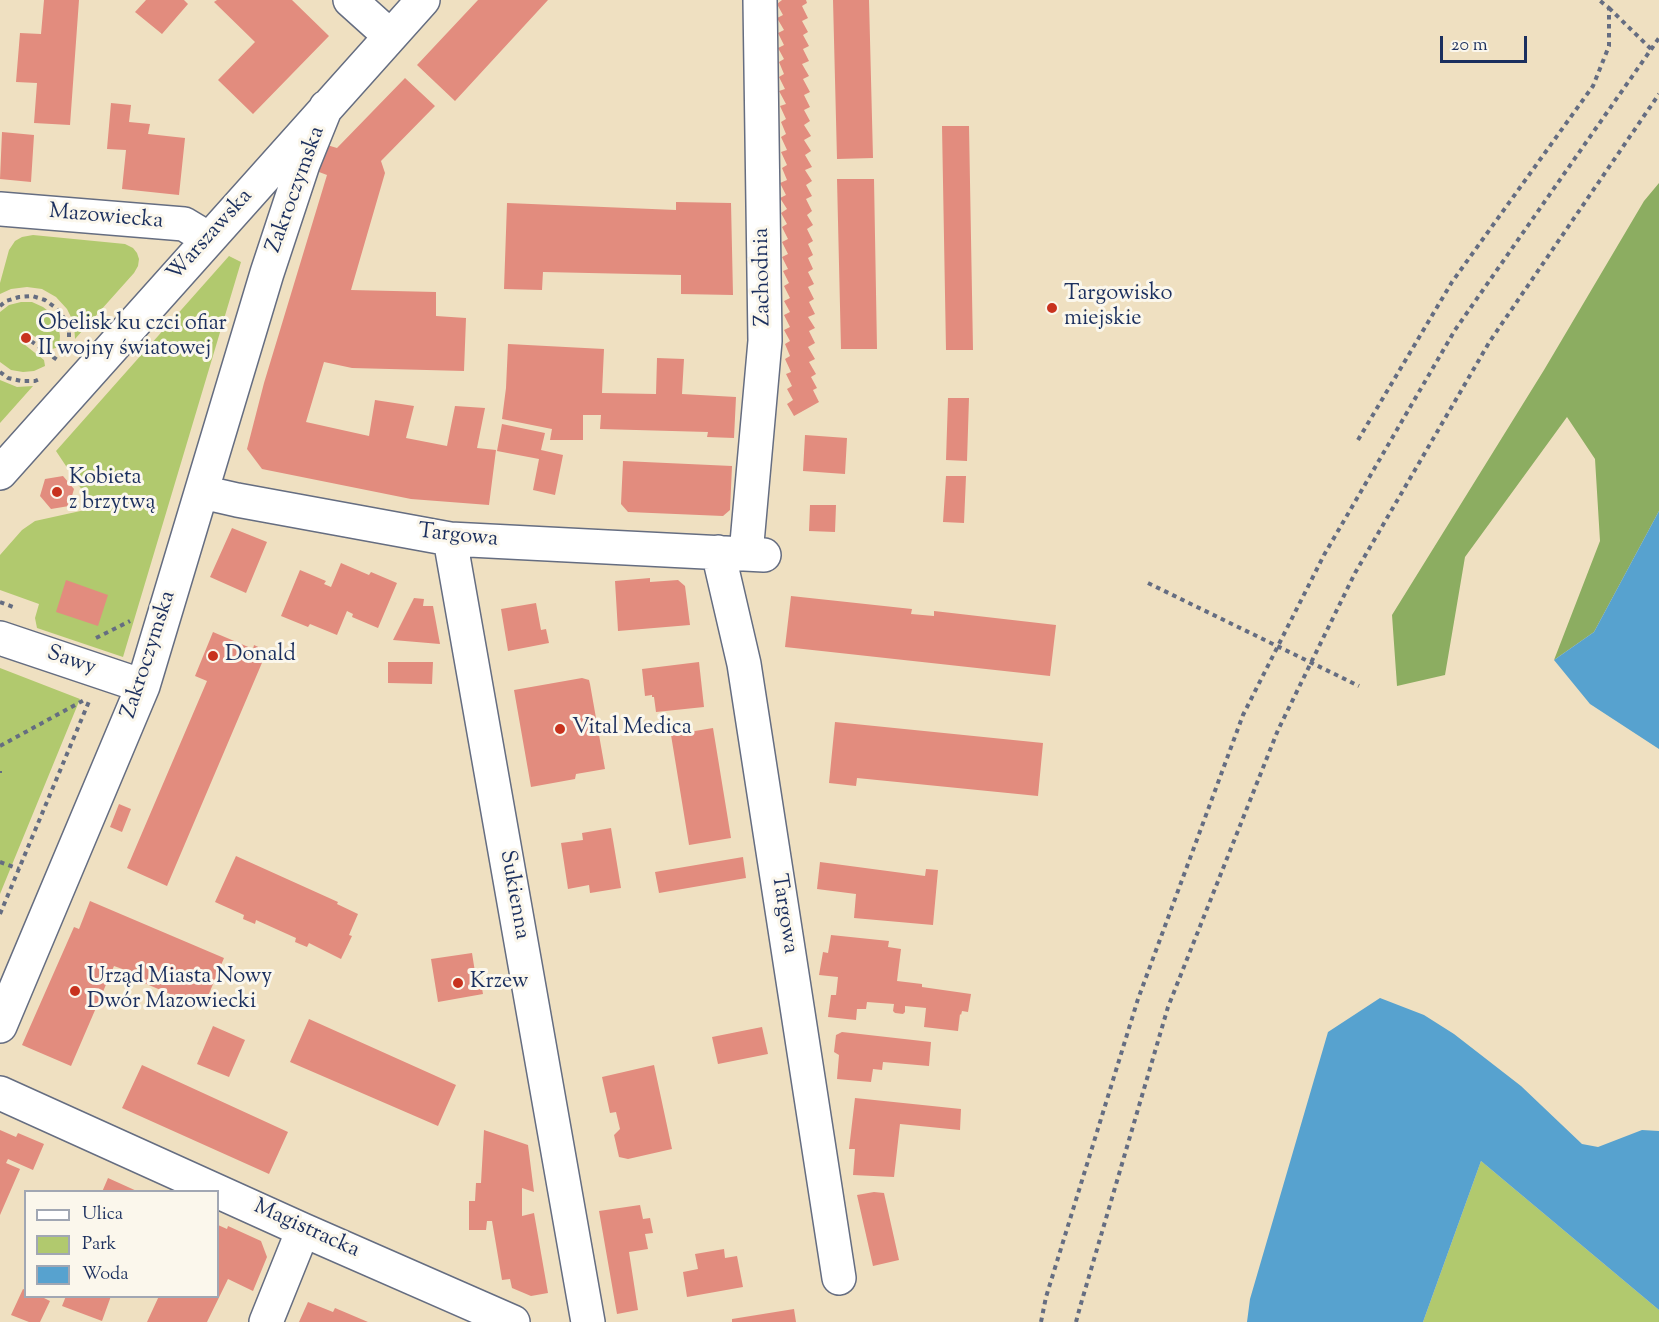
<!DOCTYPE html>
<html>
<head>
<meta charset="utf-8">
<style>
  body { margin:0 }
  #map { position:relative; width:1659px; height:1322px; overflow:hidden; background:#efe0c1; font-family:"Sorts Mill Goudy",serif }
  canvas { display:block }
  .legend { position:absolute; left:24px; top:1190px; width:195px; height:108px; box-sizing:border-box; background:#fbf7ec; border:2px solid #a1a7b3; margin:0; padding:8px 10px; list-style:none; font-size:18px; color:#1b2f5e }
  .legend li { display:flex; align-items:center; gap:12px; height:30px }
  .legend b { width:30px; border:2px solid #a1a7b3 }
  .scale { position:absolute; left:1440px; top:36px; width:87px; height:27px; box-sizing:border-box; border:3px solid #1b2f5e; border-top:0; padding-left:8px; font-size:18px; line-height:21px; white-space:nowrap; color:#1b2f5e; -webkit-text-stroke:4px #fbf7ec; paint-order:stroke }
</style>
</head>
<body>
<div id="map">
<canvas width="1659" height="1322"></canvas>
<ul class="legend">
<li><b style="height:8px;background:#fff"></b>Ulica</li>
<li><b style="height:16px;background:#b1c96e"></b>Park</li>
<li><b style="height:16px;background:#57a2cf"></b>Woda</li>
</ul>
<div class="scale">20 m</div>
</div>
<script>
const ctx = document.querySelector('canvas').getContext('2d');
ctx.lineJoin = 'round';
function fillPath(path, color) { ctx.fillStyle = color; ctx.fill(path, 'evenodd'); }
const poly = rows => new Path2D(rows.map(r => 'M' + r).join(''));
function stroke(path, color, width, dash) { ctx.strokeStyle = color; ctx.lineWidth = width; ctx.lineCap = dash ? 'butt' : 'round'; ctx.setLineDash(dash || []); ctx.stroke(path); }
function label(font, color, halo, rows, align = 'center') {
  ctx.font = font + ' "Sorts Mill Goudy",serif'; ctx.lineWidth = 6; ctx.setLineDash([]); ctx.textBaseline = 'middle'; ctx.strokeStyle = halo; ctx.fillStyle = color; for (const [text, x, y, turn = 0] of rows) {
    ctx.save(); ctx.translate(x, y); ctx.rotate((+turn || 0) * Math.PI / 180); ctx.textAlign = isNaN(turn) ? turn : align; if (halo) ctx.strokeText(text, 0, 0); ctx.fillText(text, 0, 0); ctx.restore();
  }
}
fillPath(poly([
  [33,235,125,244,133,248,137,253,139,259,138,266,134,273,75,339,74,323,67,309,56,297,42,289,27,287,11,289,0,294,0,283,9,250,15,241,22,237],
  [229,256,241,262,123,657,37,628,35,618,39,604,0,590,0,555,22,530,35,521,94,508,56,451],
  [21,302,32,302,43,307,52,314,58,324,60,336,59,347,52,349,27,331,20,341,44,360,45,366,34,371,23,372,11,370,0,362,0,312,9,305],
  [0,380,17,387,33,386,0,423],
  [0,668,80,699,0,894],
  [1481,1161,1659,1310,1659,1322,1423,1322]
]), '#b1c96e');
fillPath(poly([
  [1659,183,1659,511,1594,632,1554,660,1600,541,1595,459,1567,417,1465,557,1445,675,1397,686,1392,615,1544,370,1644,201]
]), '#8cad61');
fillPath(poly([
  [1659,511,1659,749,1590,704,1554,660,1594,632],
  [1380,998,1424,1015,1454,1034,1521,1086,1582,1144,1598,1147,1642,1130,1659,1131,1659,1310,1481,1161,1423,1322,1247,1322,1250,1299,1328,1032]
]), '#57a2cf');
fillPath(poly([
  [44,0,79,0,70,125,34,123,37,83,16,82,20,33,41,34],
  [146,0,184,0,188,4,162,34,135,12],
  [217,0,292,0,329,36,253,114,218,80,255,42,214,2],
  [478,0,548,0,455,101,417,65],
  [782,0,806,0,807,3,802,6,808,18,802,21,808,32,803,35,809,46,803,49,809,61,802,64,809,76,803,79,810,92,804,95,810,107,804,110,810,121,804,125,811,136,804,140,811,151,805,155,812,167,805,170,812,181,806,185,812,196,806,199,812,211,807,215,813,225,807,229,813,241,808,244,813,255,808,258,813,269,808,272,814,284,808,287,814,299,809,302,815,314,808,317,815,328,809,331,815,343,808,347,815,359,809,362,816,374,811,377,817,388,813,390,819,402,794,416,787,404,793,400,787,389,792,386,786,374,791,372,785,359,790,356,785,344,790,341,784,330,790,327,784,315,790,312,784,301,790,298,784,286,789,283,783,271,788,269,782,257,788,254,782,242,788,239,782,227,787,224,781,213,787,209,780,198,786,195,780,183,787,180,782,168,787,165,781,152,787,150,781,137,786,134,781,122,786,119,780,106,786,104,779,91,785,89,779,77,784,74,779,62,784,59,778,48,784,45,778,33,784,30,777,18,783,15,777,4],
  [833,0,869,0,873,158,837,159],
  [405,78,435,106,381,161,385,173,351,290,436,292,436,316,466,318,464,371,352,368,324,362,306,422,369,436,375,400,414,406,406,438,447,446,455,406,485,408,477,448,496,450,489,505,411,499,262,469,247,449,264,383,327,175,319,172,327,145,337,148],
  [111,103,131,105,129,122,150,124,148,134,185,138,179,195,122,189,126,150,107,149],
  [942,126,969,126,973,350,946,350],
  [2,132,34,135,31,182,0,179],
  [837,179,874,179,877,349,841,349],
  [676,202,731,203,733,295,681,294,681,275,543,272,542,290,504,289,507,203,676,210],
  [508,344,604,349,602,393,656,394,657,358,684,359,682,394,736,397,734,438,707,437,708,432,600,429,601,415,583,415,583,440,550,440,552,429,502,419,506,388],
  [948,398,969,398,967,461,946,460],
  [502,424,545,433,541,450,563,455,555,495,533,490,539,459,497,451],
  [805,435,847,438,845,474,803,471],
  [623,461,732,466,730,510,723,516,628,512,621,504],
  [63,476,74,489,69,506,51,509,40,496,45,479],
  [946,476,966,476,964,523,943,522],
  [810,505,836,505,835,532,809,531],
  [232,528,267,542,246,593,210,577],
  [341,563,369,575,371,572,397,583,378,628,352,617,353,614,347,611,337,635,310,624,308,627,281,616,300,570,326,581,324,584,331,587],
  [650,578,650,582,678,580,685,586,690,625,618,631,615,581],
  [66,580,108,595,98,626,56,612],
  [791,596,912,609,911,614,934,616,934,611,1056,625,1050,676,785,647],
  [414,598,424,599,423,606,433,606,440,644,393,640],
  [536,603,541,630,546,629,549,643,508,651,501,609],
  [213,632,253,649,254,645,267,651,167,886,127,868,207,681,195,676],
  [388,662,433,662,432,684,388,683],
  [699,662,704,707,656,712,654,697,652,697,652,695,645,696,642,669],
  [582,678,589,680,590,684,605,769,576,774,575,779,531,787,514,690],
  [835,722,1043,743,1038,796,857,778,856,786,829,783],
  [713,728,731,838,689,845,671,735],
  [119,804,131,809,122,832,110,827],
  [611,828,621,888,590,893,589,885,568,889,561,843,583,840,582,833],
  [236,856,338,902,337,904,358,914,349,935,352,936,341,959,309,943,307,947,295,942,296,938,256,920,255,924,243,919,244,915,215,902],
  [743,857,746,878,659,893,655,872],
  [820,862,925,876,926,869,938,870,933,925,854,918,856,894,817,889],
  [90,901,224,958,203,1008,123,974,125,970,114,966,71,1066,22,1045,74,927,79,929],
  [831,935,889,941,888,947,901,949,897,981,922,984,922,987,971,994,968,1012,962,1011,961,1015,960,1014,958,1031,924,1027,926,1008,905,1006,905,1012,903,1014,895,1013,893,1011,894,1004,867,1002,866,1009,857,1009,856,1020,828,1017,831,995,836,995,838,977,819,975,823,952,828,953],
  [472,953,475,972,479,972,483,994,438,1002,431,959],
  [309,1019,456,1085,438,1126,290,1062],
  [213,1026,245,1040,229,1077,197,1064],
  [762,1027,768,1054,718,1064,712,1037],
  [842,1032,931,1042,929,1066,883,1062,882,1070,873,1069,871,1082,837,1079,839,1055,834,1052,836,1035],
  [142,1065,288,1132,269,1174,122,1108],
  [654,1065,672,1149,628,1159,619,1157,614,1135,620,1129,616,1112,610,1113,602,1077],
  [855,1098,961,1109,960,1130,900,1124,894,1177,853,1175,855,1149,849,1149],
  [0,1130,16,1137,18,1133,44,1144,33,1170,8,1159,6,1163,20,1169,0,1215],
  [484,1130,528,1145,534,1192,522,1188,522,1216,534,1213,548,1293,531,1296,512,1288,510,1279,502,1280,492,1221,487,1221,486,1230,469,1230,469,1201,475,1201,476,1183,481,1183],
  [108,1178,139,1192,102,1192],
  [874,1192,884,1193,899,1260,873,1266,857,1195],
  [640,1205,643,1219,650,1218,653,1233,645,1234,648,1249,629,1252,638,1310,617,1314,599,1211],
  [218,1225,227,1229,228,1226,261,1241,267,1257,253,1291,228,1279,207,1322,147,1322,159,1296,218,1296],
  [724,1249,725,1258,737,1256,743,1287,687,1297,683,1272,698,1269,695,1254],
  [23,1289,26,1290,26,1296,40,1296,50,1301,40,1322,29,1322,11,1315],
  [66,1296,111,1296,102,1321,62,1306],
  [308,1302,333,1312,335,1308,368,1322,299,1322],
  [794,1309,796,1322,732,1322,732,1319]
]), '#e28c7e');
const minor = poly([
  [350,0,390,36],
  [0,209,184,224,209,239],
  [0,473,423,0],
  [202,492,237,500,450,539,764,555],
  [450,539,588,1322],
  [718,552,744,664,839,1278],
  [746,554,765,341,760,0],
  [0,638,143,686],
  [0,1026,143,686,267,273,303,164,326,107],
  [0,1093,303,1230,513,1322],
  [266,1322,303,1230]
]);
stroke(minor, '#656d81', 36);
stroke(poly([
  [1609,8,1651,49],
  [0,306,6,301,19,297,32,296,45,300,56,308,64,318,69,331,69,344,68,350],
  [31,341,60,362],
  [0,372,8,378,21,381,35,381,42,378],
  [1358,440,1452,282,1593,86,1609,46,1609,8,1599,0],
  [1148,583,1359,686],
  [0,602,13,607],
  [96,638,130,621],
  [0,746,86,699],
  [0,771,0,773],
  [0,862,19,869],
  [0,914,90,699],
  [1041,1322,1046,1297,1138,999,1243,715,1324,555,1455,330,1659,38],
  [1076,1322,1080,1307,1168,1007,1278,730,1355,573,1490,341,1659,94]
]), '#656d81', 4, [4.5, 4.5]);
stroke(minor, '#fff', 33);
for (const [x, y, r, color] of [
  [1052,308,6,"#c8321e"],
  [26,338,6,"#c8321e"],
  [57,492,6,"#c8321e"],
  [213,656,6,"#c8321e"],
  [560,729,6,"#c8321e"],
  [458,983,6,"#c8321e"],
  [75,991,6,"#c8321e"]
]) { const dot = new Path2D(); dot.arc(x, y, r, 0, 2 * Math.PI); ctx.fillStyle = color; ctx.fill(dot); stroke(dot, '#fbf7ec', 2); }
label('22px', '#1b2f5e', '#fbf7ec', [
  ["Zakroczymska",297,190,-70],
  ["Mazowiecka",106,218,5],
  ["Warszawska",211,236,-48],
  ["Zachodnia",764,277,-91],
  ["Targowa",458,537,6],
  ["Zakroczymska",150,655,-72],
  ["Sawy",71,662,19],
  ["Sukienna",513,895,80],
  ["Targowa",783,914,81],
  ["Magistracka",306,1230,24]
]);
label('22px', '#1b2f5e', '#fbf7ec', [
  ["Targowisko",1064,295],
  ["miejskie",1064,320],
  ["Obelisk ku czci ofiar",38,325],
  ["II wojny światowej",38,350],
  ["Kobieta",69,479],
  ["z brzytwą",69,504],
  ["Donald",225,656],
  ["Vital Medica",572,729],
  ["Urząd Miasta Nowy",87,978],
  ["Dwór Mazowiecki",87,1003],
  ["Krzew",470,983]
], 'left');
</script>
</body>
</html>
